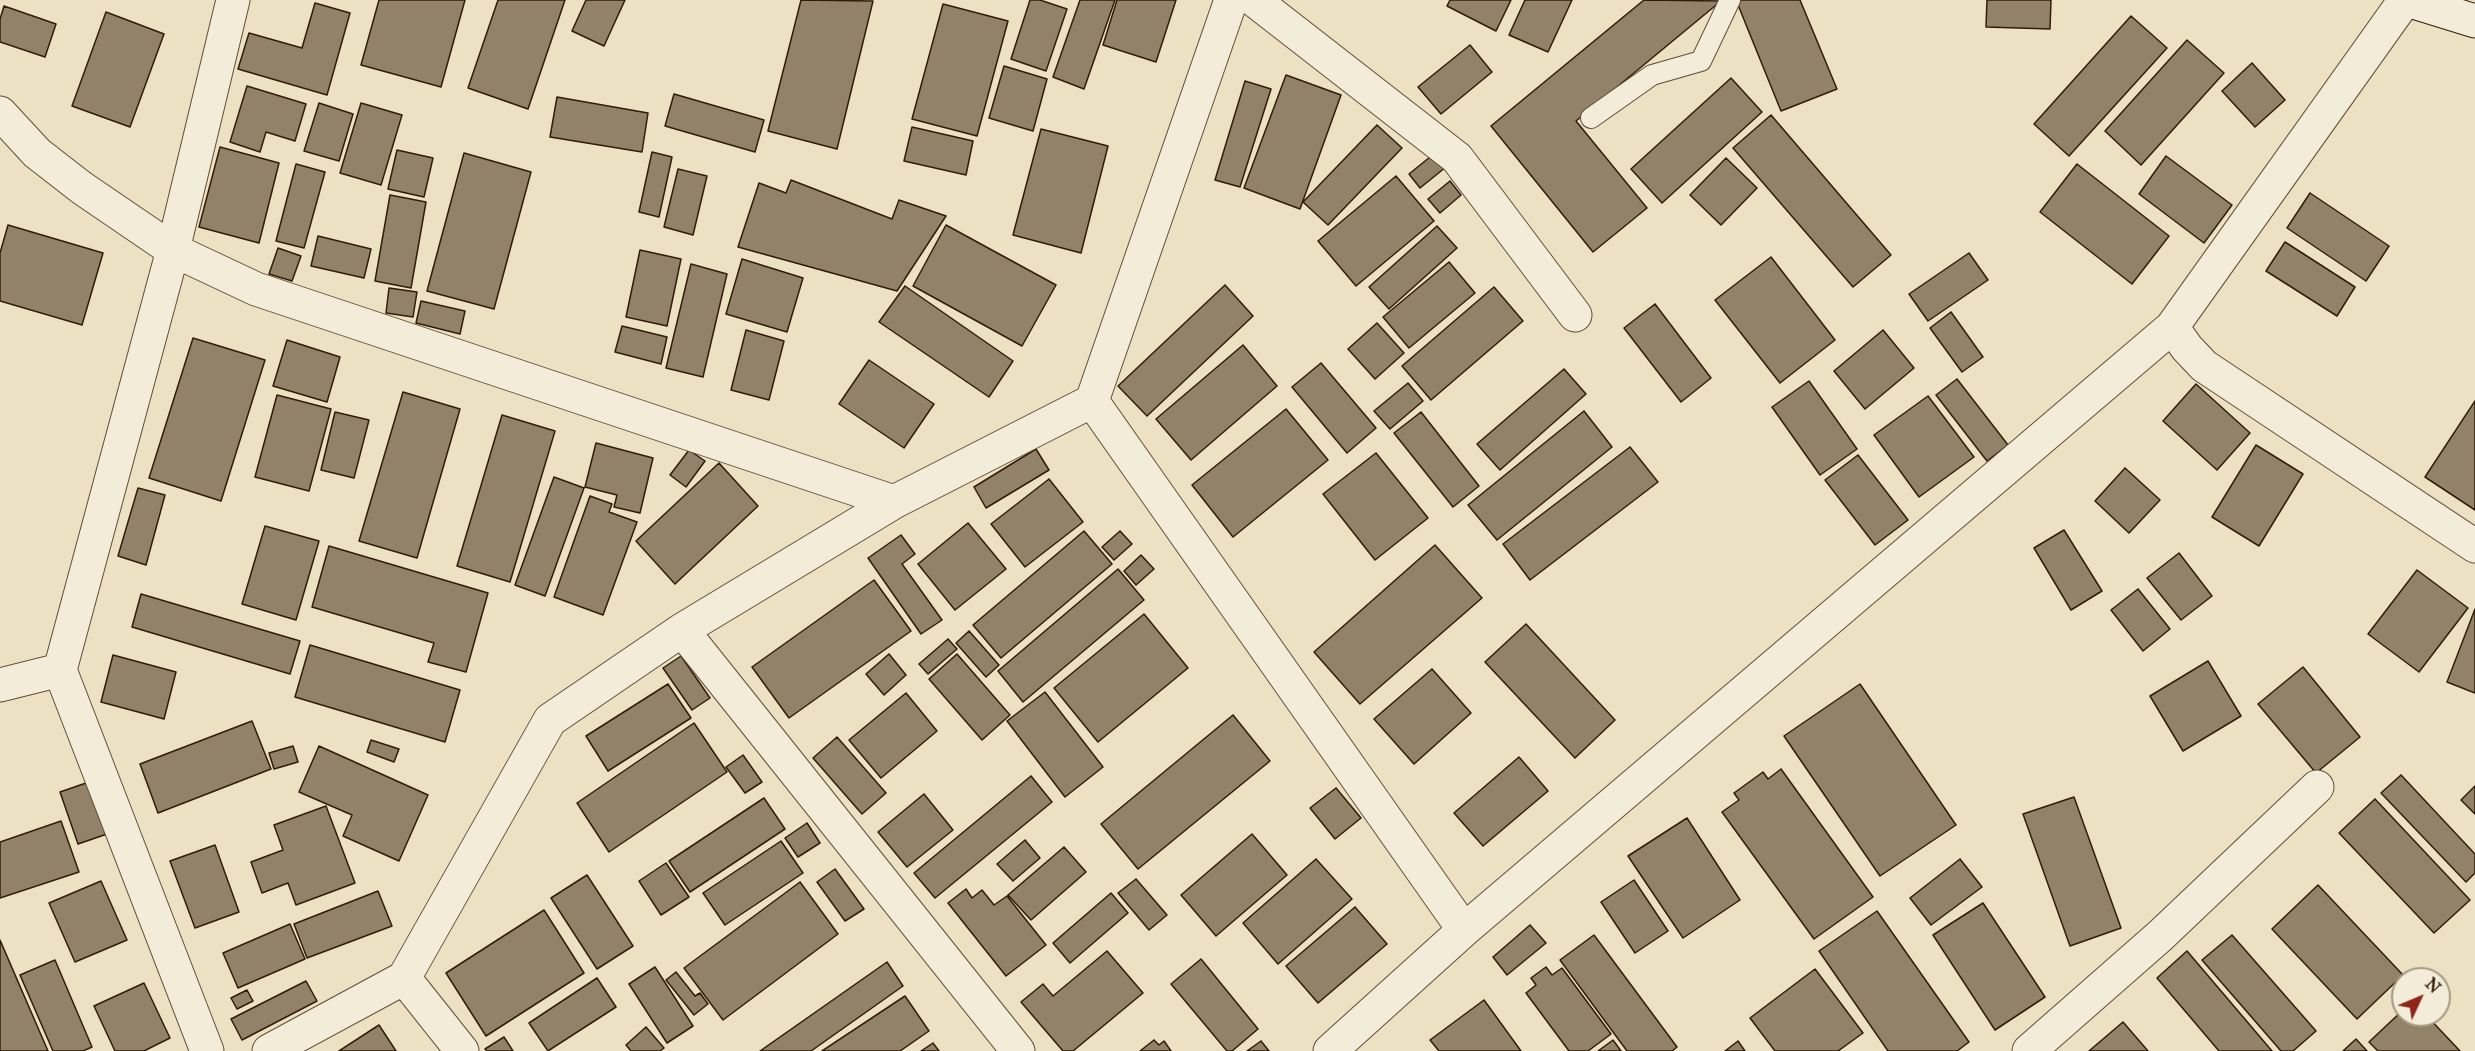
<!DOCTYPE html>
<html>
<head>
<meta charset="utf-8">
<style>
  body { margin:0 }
  #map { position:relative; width:2475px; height:1051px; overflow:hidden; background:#ede1c3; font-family:"IM FELL Great Primer",serif }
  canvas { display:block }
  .north { position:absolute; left:2391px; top:967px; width:60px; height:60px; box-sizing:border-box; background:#f3ecd8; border:2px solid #a59985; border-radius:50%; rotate:46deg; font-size:16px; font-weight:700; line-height:24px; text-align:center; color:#311c09 }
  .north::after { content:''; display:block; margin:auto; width:21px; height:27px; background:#8f2418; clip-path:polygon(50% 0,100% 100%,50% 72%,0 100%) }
</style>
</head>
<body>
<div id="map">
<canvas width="2475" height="1051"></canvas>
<div class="north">N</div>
</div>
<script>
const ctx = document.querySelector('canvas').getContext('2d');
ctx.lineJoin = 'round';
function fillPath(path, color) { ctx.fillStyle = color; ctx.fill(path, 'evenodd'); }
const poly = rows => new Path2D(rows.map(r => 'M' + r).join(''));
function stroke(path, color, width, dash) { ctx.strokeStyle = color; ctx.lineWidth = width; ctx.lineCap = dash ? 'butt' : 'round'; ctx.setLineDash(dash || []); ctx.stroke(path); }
const building = poly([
  [379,0,465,0,441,87,361,65,379,0],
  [498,0,565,0,528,109,468,88,498,0],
  [586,0,625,0,604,46,572,31,586,0],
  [801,0,873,1,837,149,768,131,801,0],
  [1030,0,1040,0,1067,9,1046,71,1011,59,1030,0],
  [1080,0,1115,0,1084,89,1053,77,1080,0],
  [1117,0,1176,0,1156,62,1103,45,1117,0],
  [1450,0,1511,0,1496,31,1447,6,1450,0],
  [1525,0,1572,0,1548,52,1509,35,1525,0],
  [1644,0,1721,1,1576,121,1647,208,1593,252,1491,126,1644,0],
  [1736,0,1800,0,1837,89,1781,111,1736,0],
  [1987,0,2051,0,2050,29,1986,27,1987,0],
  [315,3,350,13,327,95,238,69,249,33,302,48,315,3],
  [943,4,1008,21,977,136,912,119,943,4],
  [4,6,56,24,45,57,0,42,0,19,4,6],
  [106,12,164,34,130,127,72,106,106,12],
  [2131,16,2167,48,2069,156,2034,124,2131,16],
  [2187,40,2224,73,2141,165,2105,131,2187,40],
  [1470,45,1492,72,1441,114,1418,87,1470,45],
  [2252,63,2285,100,2255,127,2222,91,2252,63],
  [1004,66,1047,79,1033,131,989,118,1004,66],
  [1286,75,1341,95,1300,209,1244,188,1286,75],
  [1731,78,1762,112,1662,203,1631,169,1731,78],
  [1245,81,1271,89,1240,187,1215,180,1245,81],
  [247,86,306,104,295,141,266,132,260,152,230,142,247,86],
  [674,94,764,120,755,152,665,126,674,94],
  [557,97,648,113,642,152,550,137,557,97],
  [319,103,353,114,339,161,304,151,319,103],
  [361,103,402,115,381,185,340,173,361,103],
  [1771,115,1891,255,1853,287,1733,148,1771,115],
  [1377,125,1402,148,1328,225,1303,202,1377,125],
  [912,127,973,141,966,175,904,161,912,127],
  [1041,129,1108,146,1081,253,1013,235,1041,129],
  [220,147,279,163,259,243,199,227,220,147],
  [397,150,433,158,424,197,388,189,397,150],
  [652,152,672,157,659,217,639,212,652,152],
  [464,153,531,172,494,309,427,291,464,153],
  [1435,153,1446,167,1420,188,1409,174,1435,153],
  [2166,156,2232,205,2204,243,2139,194,2166,156],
  [1726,158,1757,188,1721,225,1690,195,1726,158],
  [296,164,325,172,304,248,276,241,296,164],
  [2077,164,2169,236,2132,284,2040,212,2077,164],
  [678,169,707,176,693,235,664,227,678,169],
  [1396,176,1434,221,1356,286,1318,241,1396,176],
  [791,180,892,219,899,200,946,216,897,291,738,247,759,183,786,193,791,180],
  [1450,181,1461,195,1440,213,1428,199,1450,181],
  [2310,193,2389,246,2366,281,2287,228,2310,193],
  [390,195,426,202,411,288,375,281,390,195],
  [8,225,103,253,82,325,0,301,0,253,8,225],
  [946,225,1056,285,1022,346,913,286,946,225],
  [1437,226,1457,248,1389,309,1369,287,1437,226],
  [318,236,371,249,364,278,311,266,318,236],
  [2285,242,2355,287,2337,316,2266,271,2285,242],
  [278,248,301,256,292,281,269,274,278,248],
  [640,250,681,259,667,326,626,317,640,250],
  [1969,253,1988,280,1928,321,1909,294,1969,253],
  [1771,257,1835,340,1780,383,1715,300,1771,257],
  [742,259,803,278,787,332,726,314,742,259],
  [1449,262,1475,293,1409,348,1383,317,1449,262],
  [691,264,727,274,703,377,666,368,691,264],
  [1225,285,1253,316,1147,416,1118,386,1225,285],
  [905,286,1013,361,989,397,879,322,905,286],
  [1494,287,1523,321,1431,400,1402,366,1494,287],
  [389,288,417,292,413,317,386,313,389,288],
  [421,301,465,311,460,334,416,323,421,301],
  [1655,304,1711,378,1681,402,1624,328,1655,304],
  [1951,312,1983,357,1962,372,1930,328,1951,312],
  [1377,323,1404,353,1375,379,1348,349,1377,323],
  [622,326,667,337,661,364,615,352,622,326],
  [746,330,784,341,769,400,731,390,746,330],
  [1883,330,1914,368,1865,409,1834,371,1883,330],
  [193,338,265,360,221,501,149,478,193,338],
  [287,340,340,357,327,402,273,386,287,340],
  [1243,345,1277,386,1191,460,1156,419,1243,345],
  [869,360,934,404,904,448,839,404,869,360],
  [1321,363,1376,428,1347,453,1292,387,1321,363],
  [1564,369,1586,394,1500,470,1477,444,1564,369],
  [1957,379,2008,445,1987,461,1936,395,1957,379],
  [1809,381,1857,449,1820,475,1772,407,1809,381],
  [1408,383,1423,401,1390,429,1374,411,1408,383],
  [2196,384,2250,433,2217,470,2163,421,2196,384],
  [403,392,460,409,417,558,359,541,403,392],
  [277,395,331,409,309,491,255,477,277,395],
  [1928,396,1974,457,1919,497,1874,435,1928,396],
  [2475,401,2475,510,2425,477,2475,401],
  [1286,409,1328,460,1233,537,1192,485,1286,409],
  [1584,411,1612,447,1497,540,1468,505,1584,411],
  [335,412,369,420,354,478,321,470,335,412],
  [1421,412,1479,486,1453,507,1394,433,1421,412],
  [502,415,555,431,510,582,457,566,502,415],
  [596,443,653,458,640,513,614,507,617,495,585,487,596,443],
  [2256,445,2303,474,2259,546,2212,517,2256,445],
  [1630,447,1658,482,1530,580,1503,544,1630,447],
  [1036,449,1049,470,986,508,974,487,1036,449],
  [689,450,705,461,686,487,670,475,689,450],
  [1376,453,1428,518,1375,560,1323,494,1376,453],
  [1858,455,1908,520,1875,545,1825,480,1858,455],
  [719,463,758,506,675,584,636,541,719,463],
  [2125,468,2160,500,2129,533,2095,501,2125,468],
  [554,477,584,488,545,596,515,585,554,477],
  [1049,479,1083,522,1025,567,991,524,1049,479],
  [138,488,165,495,146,565,118,556,138,488],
  [590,496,612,504,609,512,637,522,603,615,554,597,590,496],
  [968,523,1006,569,955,610,918,564,968,523],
  [265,526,319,541,296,620,242,604,265,526],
  [2064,530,2102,591,2071,610,2034,548,2064,530],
  [1084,531,1112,564,1001,658,973,625,1084,531],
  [1120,531,1132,544,1114,560,1102,547,1120,531],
  [901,535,915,554,902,564,942,620,921,634,868,558,901,535],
  [1435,545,1482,598,1360,704,1314,652,1435,545],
  [329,546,488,593,466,672,428,662,434,643,312,607,329,546],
  [2179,553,2212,596,2181,620,2147,578,2179,553],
  [1141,555,1154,569,1136,585,1124,571,1141,555],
  [1118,569,1144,600,1023,702,998,671,1118,569],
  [2417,570,2468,608,2419,672,2368,634,2417,570],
  [874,580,911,631,789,718,752,667,874,580],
  [2138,589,2170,629,2143,651,2111,610,2138,589],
  [141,594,300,641,290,674,132,627,141,594],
  [2475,609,2475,693,2447,682,2475,609],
  [1144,614,1188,668,1098,742,1054,688,1144,614],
  [1526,624,1615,720,1575,758,1485,662,1526,624],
  [969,631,999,665,986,677,956,643,969,631],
  [948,639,957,649,928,674,919,664,948,639],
  [310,645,460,690,445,742,295,697,310,645],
  [889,654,906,675,884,695,866,674,889,654],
  [957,654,1010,715,982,740,929,679,957,654],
  [113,655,176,672,164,719,101,702,113,655],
  [681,656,710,698,692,710,663,668,681,656],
  [2208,661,2241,716,2183,751,2150,696,2208,661],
  [2303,667,2360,737,2316,773,2258,704,2303,667],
  [1432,669,1471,713,1414,764,1374,719,1432,669],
  [668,684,691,718,608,771,586,736,668,684],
  [1860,684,1956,825,1880,876,1784,736,1860,684],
  [1045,692,1103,767,1065,797,1007,721,1045,692],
  [906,693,937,731,881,778,849,740,906,693],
  [1233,715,1270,761,1138,869,1101,824,1233,715],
  [252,721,271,769,158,813,140,764,252,721],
  [694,723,727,772,609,852,577,803,694,723],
  [837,737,886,793,862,814,813,758,837,737],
  [371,740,399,749,394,762,367,752,371,740],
  [293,746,298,762,274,769,269,753,293,746],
  [319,746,428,795,399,861,343,836,352,815,299,792,319,746],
  [743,755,762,782,745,793,726,767,743,755],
  [1519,757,1548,791,1483,846,1454,813,1519,757],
  [1781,769,1873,897,1814,939,1722,812,1739,800,1734,793,1763,772,1768,779,1781,769],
  [2401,775,2475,854,2475,873,2466,882,2381,793,2401,775],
  [1031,776,1052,802,935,898,914,873,1031,776],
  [89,782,107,834,78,844,60,792,89,782],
  [2475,786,2475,814,2461,800,2475,786],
  [1336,788,1361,818,1335,839,1310,808,1336,788],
  [924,794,953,830,907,867,878,832,924,794],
  [2074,797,2121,928,2070,946,2023,814,2074,797],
  [764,798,785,829,690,892,669,861,764,798],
  [2375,799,2470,900,2434,933,2339,833,2375,799],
  [326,806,355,883,296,905,288,883,262,893,251,862,283,850,274,825,326,806],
  [1687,818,1740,900,1683,938,1628,856,1687,818],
  [61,821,79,872,0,898,0,842,61,821],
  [807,823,820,843,798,857,785,838,807,823],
  [1252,834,1287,875,1216,936,1181,895,1252,834],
  [1025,840,1040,858,1013,881,997,864,1025,840],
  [781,841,803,873,725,925,703,893,781,841],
  [215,845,239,912,195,928,170,861,215,845],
  [1064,847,1086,872,1031,920,1008,895,1064,847],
  [1316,859,1352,899,1278,964,1243,923,1316,859],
  [1960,859,1982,887,1931,925,1910,898,1960,859],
  [666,863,689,897,661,915,639,881,666,863],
  [835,869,864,909,845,921,817,882,835,869],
  [587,875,633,946,597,969,551,898,587,875],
  [1136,879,1167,915,1149,930,1118,893,1136,879],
  [1634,880,1668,931,1635,953,1601,902,1634,880],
  [101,881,127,940,75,962,49,903,101,881],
  [800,882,838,934,723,1020,684,968,800,882],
  [2318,885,2403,975,2357,1019,2272,929,2318,885],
  [966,889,972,898,982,890,994,905,1007,896,1046,945,1006,976,948,903,966,889],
  [378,891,392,926,307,958,294,924,378,891],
  [1111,893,1128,913,1070,963,1053,943,1111,893],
  [1983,903,2045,997,1995,1030,1933,935,1983,903],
  [1355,907,1387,944,1318,1003,1286,966,1355,907],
  [544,910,584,973,486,1036,446,973,544,910],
  [1877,911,1969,1042,1957,1051,1888,1051,1819,951,1877,911],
  [290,924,305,959,238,988,223,953,290,924],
  [1530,925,1546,943,1507,975,1493,957,1530,925],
  [1594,935,1677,1047,1672,1051,1627,1051,1560,960,1594,935],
  [2232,935,2316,1031,2293,1051,2281,1051,2202,960,2232,935],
  [0,940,48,1051,0,1051,0,940],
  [1107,951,1143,993,1073,1051,1063,1051,1021,1002,1043,984,1053,996,1107,951],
  [2187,951,2272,1051,2219,1051,2157,978,2187,951],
  [1201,959,1258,1029,1232,1051,1227,1051,1171,984,1201,959],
  [55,960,92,1047,83,1051,53,1051,20,975,55,960],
  [887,962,903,986,811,1051,760,1051,887,962],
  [655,967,693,1026,667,1043,629,984,655,967],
  [1546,967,1552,975,1562,968,1611,1034,1588,1051,1569,1051,1526,993,1536,985,1531,978,1546,967],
  [1815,969,1863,1033,1838,1051,1775,1051,1750,1018,1815,969],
  [676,972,695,996,700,993,708,1004,694,1015,666,980,676,972],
  [597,978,616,1007,548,1051,529,1023,597,978],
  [306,981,317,1001,242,1040,231,1019,306,981],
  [144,983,170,1038,144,1051,115,1051,94,1006,144,983],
  [247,990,253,1001,237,1009,231,998,247,990],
  [905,996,929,1031,900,1051,822,1051,905,996],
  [1484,1000,1521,1051,1439,1051,1430,1040,1484,1000],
  [2403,1010,2403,1015,2426,1015,2460,1051,2378,1051,2369,1042,2403,1010],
  [2123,1022,2148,1051,2089,1051,2123,1022],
  [379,1025,396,1051,339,1051,379,1025],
  [646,1027,664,1048,660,1051,631,1051,626,1045,646,1027],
  [504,1037,513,1051,487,1051,485,1049,504,1037],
  [2356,1039,2367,1051,2343,1051,2356,1039],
  [1154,1040,1159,1045,1164,1041,1171,1051,1140,1051,1154,1040],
  [1613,1040,1621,1051,1598,1051,1613,1040],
  [1261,1041,1269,1051,1247,1051,1261,1041],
  [1738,1041,1745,1051,1725,1051,1738,1041],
  [933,1043,939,1051,921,1051,933,1043]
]);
fillPath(building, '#93826a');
stroke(building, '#311c09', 1.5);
const lane = poly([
  [1591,118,1652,75,1701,61,1730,0]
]);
const street = poly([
  [1254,0,1457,158,1575,315],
  [0,113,37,153,82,188,173,250,256,289,894,502],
  [2172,327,2187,348,2204,366,2475,546],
  [1092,401,1464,930],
  [682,630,1018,1051],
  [0,685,60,670],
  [404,978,462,1051],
  [207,1051,60,670,173,250,233,0],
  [269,1051,404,978,550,720,682,630,894,502,1092,401,1231,0],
  [1330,1051,1464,930,2172,327,2405,0],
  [2029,1051,2160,936,2317,787]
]);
const secondary = poly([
  [2407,0,2475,21]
]);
stroke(lane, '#604d38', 22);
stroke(street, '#604d38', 35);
stroke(secondary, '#311c09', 35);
stroke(lane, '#f3ecd8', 20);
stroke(street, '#f3ecd8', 33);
stroke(secondary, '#f3ecd8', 33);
</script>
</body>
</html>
